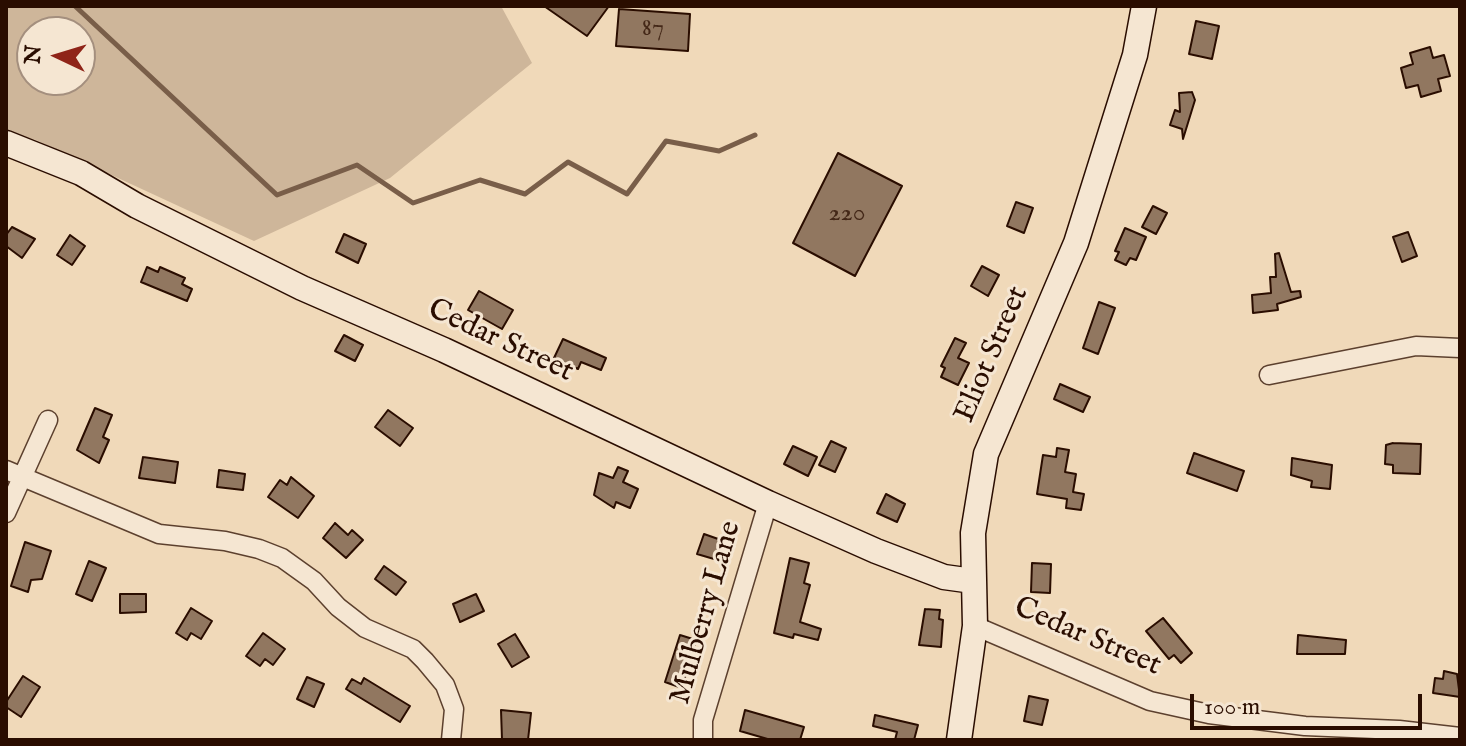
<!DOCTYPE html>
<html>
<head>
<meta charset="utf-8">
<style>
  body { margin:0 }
  #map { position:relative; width:1466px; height:746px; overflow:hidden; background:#f0d9b9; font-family:"IM FELL English",serif }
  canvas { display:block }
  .frame { position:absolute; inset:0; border:8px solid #2a0d00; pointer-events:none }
  .north { position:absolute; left:16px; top:16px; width:80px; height:80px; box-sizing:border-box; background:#f5e6d2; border:2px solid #a48f7e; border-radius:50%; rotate:274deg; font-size:22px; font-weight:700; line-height:32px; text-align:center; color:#2a0d00 }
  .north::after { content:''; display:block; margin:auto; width:28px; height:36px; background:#8f2418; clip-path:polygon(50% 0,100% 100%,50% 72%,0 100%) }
  .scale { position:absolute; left:1190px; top:694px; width:232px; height:36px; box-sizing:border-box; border:4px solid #2a0d00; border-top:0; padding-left:10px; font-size:24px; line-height:28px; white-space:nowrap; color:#2a0d00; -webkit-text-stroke:6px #f5e6d2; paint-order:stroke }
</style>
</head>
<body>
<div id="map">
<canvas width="1466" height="746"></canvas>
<div class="frame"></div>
<div class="north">N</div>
<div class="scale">100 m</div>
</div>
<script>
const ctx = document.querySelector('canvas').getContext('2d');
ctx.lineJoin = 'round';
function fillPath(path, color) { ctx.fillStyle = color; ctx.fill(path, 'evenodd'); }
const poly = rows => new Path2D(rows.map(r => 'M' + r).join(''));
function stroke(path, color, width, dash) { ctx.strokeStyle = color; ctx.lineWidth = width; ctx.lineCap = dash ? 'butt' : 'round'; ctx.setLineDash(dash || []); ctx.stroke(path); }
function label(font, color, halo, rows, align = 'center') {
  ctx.font = font + ' "IM FELL English",serif'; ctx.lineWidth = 6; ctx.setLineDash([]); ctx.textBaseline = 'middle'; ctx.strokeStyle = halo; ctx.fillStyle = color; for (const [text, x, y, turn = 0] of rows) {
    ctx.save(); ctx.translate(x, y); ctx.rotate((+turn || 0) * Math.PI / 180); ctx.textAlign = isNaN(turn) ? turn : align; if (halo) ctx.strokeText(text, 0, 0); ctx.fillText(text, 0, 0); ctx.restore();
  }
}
fillPath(poly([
  [6,6,501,6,532,63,390,178,254,241,36,140,6,131],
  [32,32,80,32,80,80,32,80]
]), '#ceb69a');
stroke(poly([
  [75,6,277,195,357,165,413,203,480,180,525,194,568,162,627,194,666,141,719,151,755,135]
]), '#795e49', 5);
const building = poly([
  [544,6,609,6,587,36,544,6],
  [619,9,690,14,688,51,616,46,619,9],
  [1196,21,1219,26,1212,59,1189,54,1196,21],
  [1430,47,1433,58,1444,55,1450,76,1438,79,1441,91,1421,97,1418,85,1406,88,1401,68,1413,64,1410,53,1430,47],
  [1192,92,1195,100,1183,139,1182,129,1170,125,1175,110,1180,112,1179,93,1192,92],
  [838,153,902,186,855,276,793,243,838,153],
  [1016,202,1033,208,1024,233,1007,226,1016,202],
  [1153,206,1167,213,1156,234,1142,227,1153,206],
  [12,227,35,239,22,258,6,246,6,235,12,227],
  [1125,228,1146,237,1136,260,1130,258,1126,265,1115,260,1119,252,1115,251,1125,228],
  [1408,232,1417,256,1402,262,1393,237,1408,232],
  [344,234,366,244,358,263,336,252,344,234],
  [70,235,85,246,72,265,57,255,70,235],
  [1279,253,1291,292,1300,291,1301,297,1277,304,1278,310,1253,313,1252,295,1271,293,1270,277,1276,277,1275,254,1279,253],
  [982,266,999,275,988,296,971,286,982,266],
  [147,267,158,272,160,267,185,278,182,284,192,289,187,301,141,282,147,267],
  [479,291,513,310,502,329,468,310,479,291],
  [1099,302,1115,308,1098,354,1083,348,1099,302],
  [344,335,363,345,355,361,335,351,344,335],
  [955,338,966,343,958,358,969,363,958,385,941,377,945,368,941,366,955,338],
  [563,339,606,358,601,370,581,362,578,369,554,358,563,339],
  [1060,384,1090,397,1083,412,1054,399,1060,384],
  [95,408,112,415,103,437,109,440,99,463,77,450,95,408],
  [388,410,413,428,400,446,375,427,388,410],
  [831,441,846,448,835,472,819,465,831,441],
  [1393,443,1421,444,1420,474,1393,473,1393,465,1385,464,1386,445,1393,443],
  [793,446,817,457,808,476,784,464,793,446],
  [1057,448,1069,450,1065,472,1076,474,1073,492,1084,494,1081,510,1066,508,1067,499,1037,494,1043,455,1056,457,1057,448],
  [1194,453,1244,471,1237,491,1187,473,1194,453],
  [143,457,178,462,175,483,139,478,143,457],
  [1292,458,1332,465,1330,489,1311,487,1312,481,1291,475,1292,458],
  [618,467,628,471,623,482,638,489,630,508,616,502,614,508,594,495,599,473,613,478,618,467],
  [219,470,245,474,243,490,217,487,219,470],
  [291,477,314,496,298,518,268,497,280,480,287,485,291,477],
  [886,494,905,504,897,522,877,513,886,494],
  [335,523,348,535,352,530,363,540,346,558,323,538,335,523],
  [704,534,721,540,714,559,697,554,704,534],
  [25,542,51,551,42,579,31,580,28,592,11,586,25,542],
  [790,558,809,563,804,583,810,585,800,622,821,629,818,640,794,634,793,638,774,633,790,558],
  [89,561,106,568,92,601,76,594,89,561],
  [1032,563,1051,564,1050,593,1031,592,1032,563],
  [384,566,406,582,396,595,375,579,384,566],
  [120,594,146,594,146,612,120,613,120,594],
  [476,594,484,611,460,622,453,604,476,594],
  [191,608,212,621,201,639,191,633,187,640,176,633,191,608],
  [925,609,940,610,939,619,943,620,941,647,919,645,925,609],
  [1163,618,1192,653,1181,663,1174,655,1169,659,1146,631,1163,618],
  [263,633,285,649,273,665,265,659,260,666,246,656,263,633],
  [515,634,529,657,512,667,498,644,515,634],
  [680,635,696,640,682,688,665,682,680,635],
  [1298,635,1346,640,1345,654,1297,654,1298,635],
  [1444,671,1457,674,1460,697,1433,693,1435,678,1443,679,1444,671],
  [23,676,40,687,21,717,6,707,6,702,23,676],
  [307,677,324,684,314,707,297,699,307,677],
  [364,678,410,706,400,722,346,689,352,679,361,684,364,678],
  [1029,696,1048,700,1042,725,1024,721,1029,696],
  [501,710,531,713,528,740,502,740,501,710],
  [745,710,804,727,800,740,771,740,740,731,745,710],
  [875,715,918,725,914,740,895,740,897,732,873,726,875,715]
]);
fillPath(building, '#917760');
stroke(building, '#2a0d00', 2);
const street = poly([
  [1269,375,1416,346,1460,348],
  [6,470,159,534,225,541,259,549,282,558,314,581,338,607,365,628,413,649,425,661,445,685,454,709,451,740],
  [6,513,48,420],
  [975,626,1150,701,1209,714,1305,726,1399,730,1460,737],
  [703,740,703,720,768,503]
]);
const secondary = poly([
  [6,143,81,173,137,206,302,288,444,350,768,503,876,551,944,577,973,581],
  [959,740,975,626,973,533,986,454,1076,243,1135,55,1144,6]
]);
stroke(street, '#5c402e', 21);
stroke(secondary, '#2a0d00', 27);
stroke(street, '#f5e6d2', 18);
stroke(secondary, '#f5e6d2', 24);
label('26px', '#442818', null, [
  ["87",653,30],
  ["220",847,215]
]);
label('30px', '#2a0d00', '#f5e6d2', [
  ["Cedar Street",500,342,25],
  ["Eliot Street",993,355,-67],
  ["Mulberry Lane",707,613,-74],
  ["Cedar Street",1087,638,23]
]);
</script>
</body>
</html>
